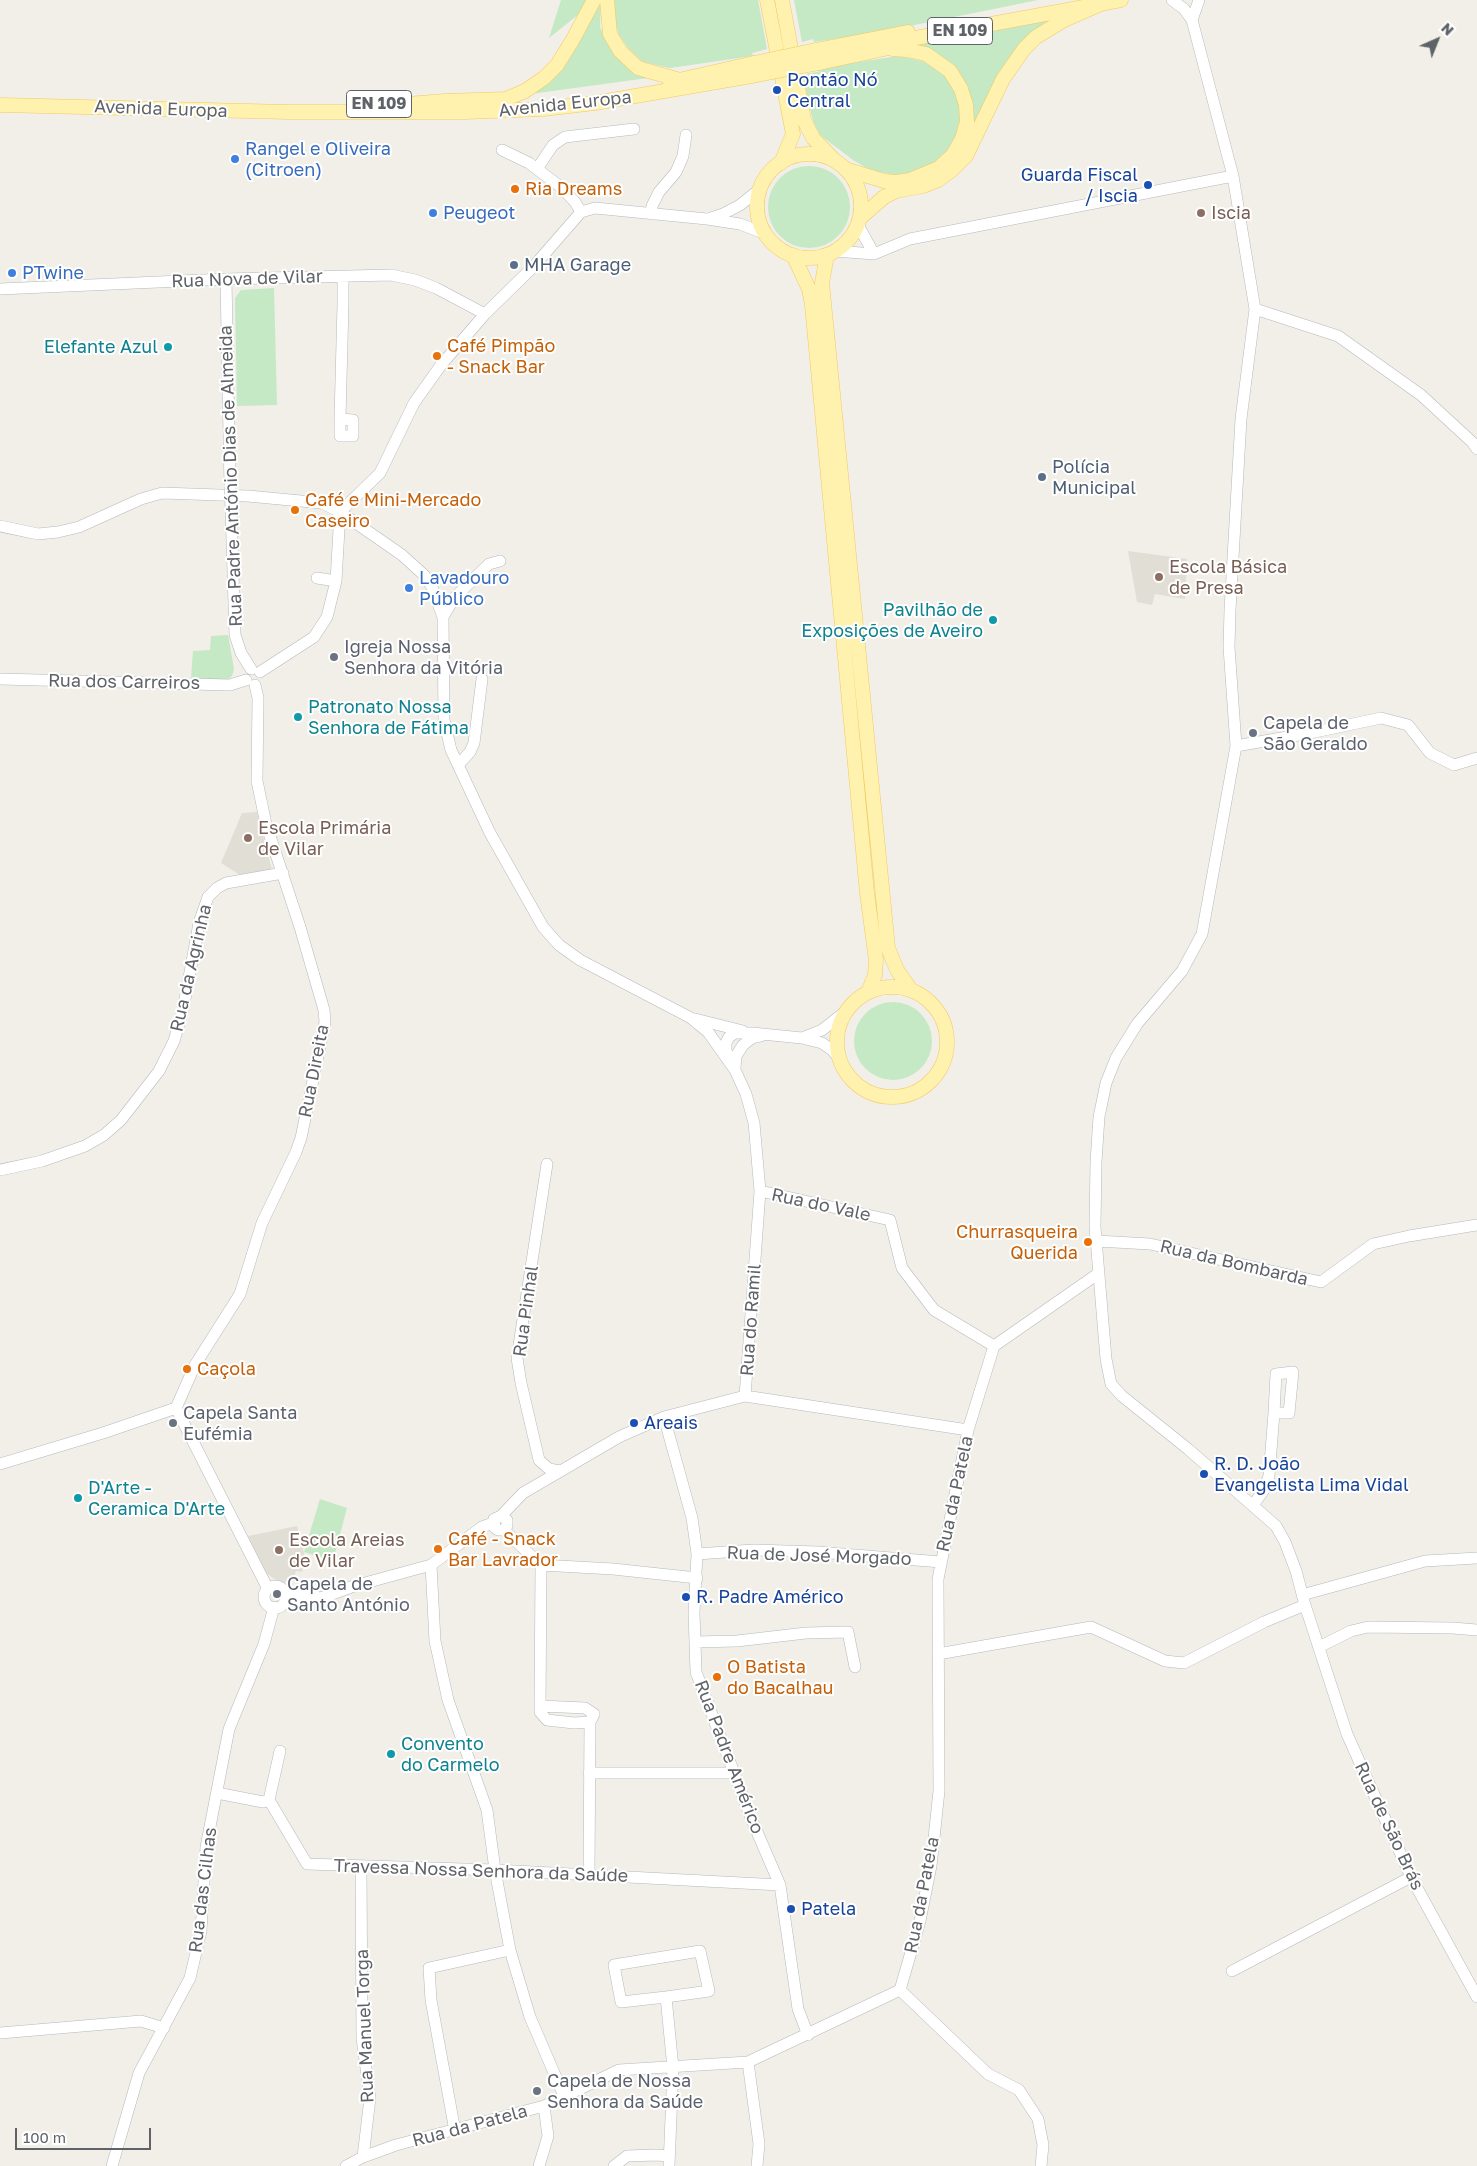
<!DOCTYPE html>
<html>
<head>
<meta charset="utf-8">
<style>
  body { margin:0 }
  #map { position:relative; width:1477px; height:2166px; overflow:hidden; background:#f1efe8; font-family:"Golos Text",sans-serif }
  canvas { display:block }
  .north { position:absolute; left:1412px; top:15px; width:50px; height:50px; -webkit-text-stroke:4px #fff; paint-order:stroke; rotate:44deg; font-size:14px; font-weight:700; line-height:20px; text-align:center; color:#5f6368 }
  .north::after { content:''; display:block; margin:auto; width:18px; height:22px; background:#5f6368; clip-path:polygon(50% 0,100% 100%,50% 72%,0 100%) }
  .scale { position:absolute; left:15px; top:2128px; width:136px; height:22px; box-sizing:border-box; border:2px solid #5f6368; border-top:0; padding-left:6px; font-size:15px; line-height:18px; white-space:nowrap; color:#5f6368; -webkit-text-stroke:4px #fff; paint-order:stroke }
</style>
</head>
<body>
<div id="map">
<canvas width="1477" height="2166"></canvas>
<div class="north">N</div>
<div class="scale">100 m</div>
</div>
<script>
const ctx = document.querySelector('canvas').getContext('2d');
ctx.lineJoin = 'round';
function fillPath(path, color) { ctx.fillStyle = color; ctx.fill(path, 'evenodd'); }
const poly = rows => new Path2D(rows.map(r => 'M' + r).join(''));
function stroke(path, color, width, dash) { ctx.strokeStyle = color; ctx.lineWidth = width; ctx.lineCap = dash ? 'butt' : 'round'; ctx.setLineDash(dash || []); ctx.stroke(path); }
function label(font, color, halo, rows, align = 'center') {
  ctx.font = font + ' "Golos Text",sans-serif'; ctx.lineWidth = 4; ctx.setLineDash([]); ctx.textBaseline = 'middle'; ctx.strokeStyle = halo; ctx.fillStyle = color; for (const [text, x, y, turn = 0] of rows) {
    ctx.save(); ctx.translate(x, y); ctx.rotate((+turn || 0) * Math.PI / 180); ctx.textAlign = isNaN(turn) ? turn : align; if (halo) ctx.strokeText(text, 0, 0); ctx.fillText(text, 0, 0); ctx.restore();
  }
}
fillPath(poly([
  [1128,551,1187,559,1185,599,1155,594,1152,605,1137,602],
  [257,812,272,870,243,877,221,863,242,813],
  [297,1526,305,1557,302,1572,296,1571,293,1581,280,1583,266,1573,248,1536]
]), '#e1ded6');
fillPath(poly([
  [561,0,586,0,579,14,549,38],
  [601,0,600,27,605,39,623,64,648,78,530,94],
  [613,0,758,0,767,49,752,53,753,56,670,68,643,62,628,48,619,35,614,18],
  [794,0,1038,0,880,32,814,42,813,39,802,42],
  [1048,20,1021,44,970,139,970,97,918,45],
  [898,56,926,62,946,77,960,97,962,116,958,133,949,150,931,165,916,172,895,175,870,170,853,160,820,135,813,121,802,75,821,71,820,68],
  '768 207a41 41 0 1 1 82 0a41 41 0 1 1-82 0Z',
  [274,288,277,405,237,406,235,298,241,290],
  [228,635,234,669,232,676,228,679,191,679,193,651,210,650,211,636],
  '854 1041a39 39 0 1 1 78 0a39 39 0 1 1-78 0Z',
  [320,1499,347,1508,333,1561,304,1552]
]), '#c5e8c5');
const minor = poly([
  [1172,0,1184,9,1192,20,1233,176,1255,309,1241,419,1230,610,1229,647,1236,746,1202,934,1182,971,1137,1024,1116,1058,1106,1083,1099,1117,1096,1162,1095,1227,1106,1359,1111,1384,1122,1396,1188,1449,1276,1526,1285,1542,1296,1571,1305,1605,1347,1734,1411,1877,1477,1997],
  [1192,20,1199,0],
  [502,150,529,163,562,188,575,202,581,212],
  [537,169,553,145,565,137,634,129],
  [652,214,652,206,659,192,676,172,683,156,686,135],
  [711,218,723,214,740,205,760,189],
  [858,225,874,254],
  [835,251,874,254,910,239,1233,176],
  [226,279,230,487],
  [0,289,226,279,391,275,415,280,436,288,485,314],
  [1255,309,1338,336,1421,395,1472,442,1477,449],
  [340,419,353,420,353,436,340,436,340,419,343,304,343,277],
  [231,509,235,635,241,653,251,669],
  [340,512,380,473,414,403,441,365,485,314,534,266,581,212,595,208,707,219,740,224,766,234],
  [0,526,38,534,58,532,79,527,141,499,162,493,248,496,322,503,340,512,402,555,424,575,432,587,443,617,444,720,451,750,490,833,543,927,559,945,580,960,691,1018,708,1032,735,1070,746,1094,754,1123,760,1191,745,1396,664,1417,619,1437,523,1493,501,1516,494,1519,495,1528,498,1530,504,1530,507,1526,507,1520,501,1516],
  [317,578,336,581],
  [443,617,454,598,489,564,500,561],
  [260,672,314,637,327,617,336,581,340,512],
  [0,679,230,685,246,680],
  [1236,746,1310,733,1381,718,1408,725,1430,753,1454,765,1477,758],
  [458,765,470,752,474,743,482,679],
  [695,1019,743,1031],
  [802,1038,822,1030,845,1012],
  [729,1057,726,1051,726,1043,729,1037,735,1033,752,1033,802,1038,822,1043,832,1050,839,1058],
  [735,1068,736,1056,743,1045,752,1038,761,1036],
  [547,1164,517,1358,521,1383,539,1460,549,1469,560,1471],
  [0,1170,42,1161,85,1146,104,1135,121,1120,159,1071,174,1041,183,1010,199,923,208,897,217,888,226,883,283,873],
  [760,1191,890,1220,902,1268,934,1310,994,1346],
  [1097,1241,1150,1244,1321,1282,1373,1244,1409,1236,1477,1225],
  [1293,1372,1289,1413,1274,1413,1276,1374,1293,1372],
  [745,1396,968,1430],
  [176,1408,195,1365,240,1294,262,1223,296,1152,301,1138,325,1022,324,1010,300,927,266,824,257,781,258,698,255,685],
  [176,1408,268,1589],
  [664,1417,692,1518,697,1554,694,1613,696,1672,751,1818,780,1885,798,2009,808,2035],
  [0,1464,103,1433,176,1408],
  [1253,1505,1264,1490,1269,1476,1274,1413],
  [504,1530,541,1565,613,1569,697,1578],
  [697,1554,753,1550,818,1552,941,1562],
  [431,1565,435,1641,448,1700,487,1810,495,1870,510,1950,530,2017,564,2096],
  [541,1565,540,1712,547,1720,574,1723,590,1722,589,1874],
  '264 1597a11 11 0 1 1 22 0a11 11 0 1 1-22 0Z',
  [285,1593,321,1598,354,1586,431,1565,482,1527,493,1523],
  [1302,1595,1425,1561,1477,1558],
  [695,1642,737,1641,806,1633,848,1632,855,1667],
  [1319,1647,1351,1631,1368,1627,1453,1628,1477,1630],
  [938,1654,1091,1627,1165,1661,1184,1663,1264,1622,1305,1605],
  [541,1706,585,1708,594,1714,590,1722],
  [280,1751,269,1800,307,1864,495,1870,780,1885],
  [589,1773,734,1773],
  [217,1793,263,1802,269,1800],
  [361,1866,362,2038,370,2098,363,2157],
  [1232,1971,1411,1877],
  [900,1990,988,2074,1019,2090,1038,2119,1043,2145,1041,2166],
  [666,1997,621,2002,614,1965,700,1951,709,1991,666,1997,673,2068,669,2166],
  [0,2033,141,2021,164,2028],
  [748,2062,759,2144,757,2166],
  [455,2131,431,2000,429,1968,510,1950],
  [112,2166,139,2073,190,1978,201,1931,206,1847,229,1729,264,1644,274,1607],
  [346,2166,363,2157,396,2145,544,2106,619,2070,748,2062,900,1990,920,1921,931,1866,939,1791,938,1579,968,1430,994,1346,1099,1273],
  [539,2166,548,2136,544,2106],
  [614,2166,627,2156,656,2155,669,2156]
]);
const major = poly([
  [607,0,610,34,620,51,638,68,680,80],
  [767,0,793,134,781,163],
  [782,0,804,120,813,138,834,160],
  [816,50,908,32],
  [819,63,884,49,910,39,1121,0],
  [670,82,754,63],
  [408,104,445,101,506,99,525,91,544,78,557,65,572,41,594,0],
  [0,105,289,112,465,112,543,109,595,103,757,75],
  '757 206a52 52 0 1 1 104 0a52 52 0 1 1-104 0Z',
  [845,169,884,181,897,182,910,180,939,168,953,155,962,139,967,122,966,105,961,89,950,71,926,54,907,50,892,49],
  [860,218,884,197,896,191,923,186,938,180,952,170,966,156,1003,79,1024,49,1036,37,1064,20,1103,3],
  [793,255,809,289,812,305,867,893,876,960,875,975,868,992],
  [827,255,822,283,888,948,897,970,911,990],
  '837 1042a55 55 0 1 1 110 0a55 55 0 1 1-110 0Z'
]);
stroke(minor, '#b5b8bc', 12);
stroke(major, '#f2c960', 15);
stroke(minor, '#fff', 11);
stroke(major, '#fff2af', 14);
const minorBridge = poly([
  [230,487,231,509]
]);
const majorBridge = poly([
  [754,63,816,50],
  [757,75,819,63]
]);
stroke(minorBridge, '#b5b8bc', 12, []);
stroke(majorBridge, '#f2c960', 15, []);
stroke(minorBridge, '#fff', 11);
stroke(majorBridge, '#fff2af', 14);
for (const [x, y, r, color] of [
  [777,90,5,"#1a4fb4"],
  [235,159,5,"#3f7fe0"],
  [1148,185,5,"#1a4fb4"],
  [515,189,5,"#e8710a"],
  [433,213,5,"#3f7fe0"],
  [1201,213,5,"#8d6e63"],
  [514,265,5,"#5c6f8a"],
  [12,273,5,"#3f7fe0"],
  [168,347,5,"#0f9aa8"],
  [437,356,5,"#e8710a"],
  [1042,477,5,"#5c6f8a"],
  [295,510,5,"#e8710a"],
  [1159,577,5,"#8d6e63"],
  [409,588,5,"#3f7fe0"],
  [993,620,5,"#0f9aa8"],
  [334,657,5,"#6b7280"],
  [298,717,5,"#0f9aa8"],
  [1253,733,5,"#6b7280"],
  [248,838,5,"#8d6e63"],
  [1088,1242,5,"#e8710a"],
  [187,1369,5,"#e8710a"],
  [173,1423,5,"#6b7280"],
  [634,1423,5,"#1a4fb4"],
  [1204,1474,5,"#1a4fb4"],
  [78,1498,5,"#0f9aa8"],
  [438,1549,5,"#e8710a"],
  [279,1550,5,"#8d6e63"],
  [277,1594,5,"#6b7280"],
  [686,1597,5,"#1a4fb4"],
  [717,1677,5,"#e8710a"],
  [391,1754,5,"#0f9aa8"],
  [791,1909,5,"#1a4fb4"],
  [537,2091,5,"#6b7280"]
]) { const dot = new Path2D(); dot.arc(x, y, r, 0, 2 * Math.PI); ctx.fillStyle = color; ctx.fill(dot); stroke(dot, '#fff', 2); }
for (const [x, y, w] of [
  [960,31,65],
  [379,104,65]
]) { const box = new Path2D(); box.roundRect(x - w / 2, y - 13.5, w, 27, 4); ctx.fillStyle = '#fff'; ctx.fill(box); stroke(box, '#5f6368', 1); }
label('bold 16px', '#5f6368', null, [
  ["EN 109",960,31],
  ["EN 109",379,104]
]);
label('18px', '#164399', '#fff', [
  ["Pontão Nó",787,80],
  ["Central",787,101],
  ["Guarda Fiscal",1138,175,"right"],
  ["/ Iscia",1138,196,"right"],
  ["Areais",644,1423],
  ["R. D. João",1214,1464],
  ["Evangelista Lima Vidal",1214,1485],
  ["R. Padre Américo",696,1597],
  ["Patela",801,1909]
], 'left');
label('18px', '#5f6368', '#fff', [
  ["Avenida Europa",565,104,-6],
  ["Avenida Europa",161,109,2],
  ["Rua Nova de Vilar",247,279,-2],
  ["Rua Padre António Dias de Almeida",231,476,-92],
  ["Rua dos Carreiros",124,682,1],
  ["Rua da Agrinha",191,968,-77],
  ["Rua Direita",314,1071,-79],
  ["Rua do Vale",821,1205,12],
  ["Rua da Bombarda",1234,1263,13],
  ["Rua Pinhal",526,1311,-82],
  ["Rua do Ramil",751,1320,-86],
  ["Rua da Patela",955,1494,-78],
  ["Rua de José Morgado",819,1556,2],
  ["Rua Padre Américo",729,1757,69],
  ["Rua de São Brás",1389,1826,65],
  ["Travessa Nossa Senhora da Saúde",481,1871,2],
  ["Rua das Cilhas",203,1890,-83],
  ["Rua da Patela",922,1895,-79],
  ["Rua Manuel Torga",365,2026,-92],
  ["Rua da Patela",470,2126,-15]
]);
label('18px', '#366cbe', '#fff', [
  ["Rangel e Oliveira",245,149],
  ["(Citroen)",245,170],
  ["Peugeot",443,213],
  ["PTwine",22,273],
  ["Lavadouro",419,578],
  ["Público",419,599]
], 'left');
label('18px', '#c56008', '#fff', [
  ["Ria Dreams",525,189],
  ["Café Pimpão",447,346],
  ["- Snack Bar",447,367],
  ["Café e Mini-Mercado",305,500],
  ["Caseiro",305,521],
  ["Churrasqueira",1078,1232,"right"],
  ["Querida",1078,1253,"right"],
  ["Caçola",197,1369],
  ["Café - Snack",448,1539],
  ["Bar Lavrador",448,1560],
  ["O Batista",727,1667],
  ["do Bacalhau",727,1688]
], 'left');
label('18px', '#785e54', '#fff', [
  ["Iscia",1211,213],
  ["Escola Básica",1169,567],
  ["de Presa",1169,588],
  ["Escola Primária",258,828],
  ["de Vilar",258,849],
  ["Escola Areias",289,1540],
  ["de Vilar",289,1561]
], 'left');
label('18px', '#4e5e75', '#fff', [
  ["MHA Garage",524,265],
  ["Polícia",1052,467],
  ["Municipal",1052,488]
], 'left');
label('18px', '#0d838f', '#fff', [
  ["Elefante Azul",158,347,"right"],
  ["Pavilhão de",983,610,"right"],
  ["Exposições de Aveiro",983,631,"right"],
  ["Patronato Nossa",308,707],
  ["Senhora de Fátima",308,728],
  ["D'Arte -",88,1488],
  ["Ceramica D'Arte",88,1509],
  ["Convento",401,1744],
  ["do Carmelo",401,1765]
], 'left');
label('18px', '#5b616d', '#fff', [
  ["Igreja Nossa",344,647],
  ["Senhora da Vitória",344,668],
  ["Capela de",1263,723],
  ["São Geraldo",1263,744],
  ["Capela Santa",183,1413],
  ["Eufémia",183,1434],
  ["Capela de",287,1584],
  ["Santo António",287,1605],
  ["Capela de Nossa",547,2081],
  ["Senhora da Saúde",547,2102]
], 'left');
</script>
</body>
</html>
